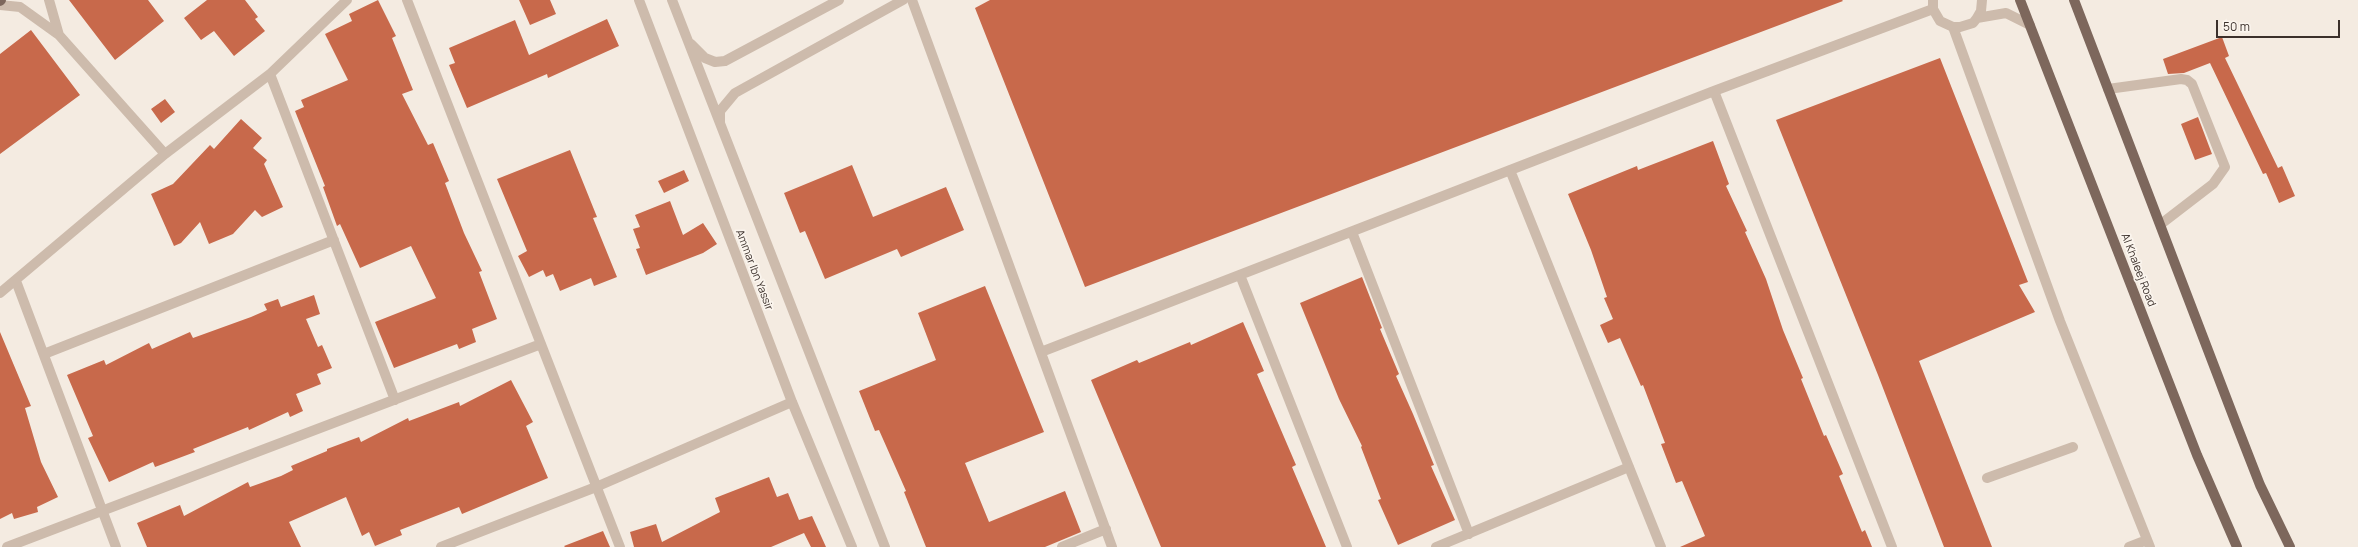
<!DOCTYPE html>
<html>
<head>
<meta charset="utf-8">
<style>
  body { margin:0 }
  #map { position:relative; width:2358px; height:547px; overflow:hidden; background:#f4ebe1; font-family:Manrope,sans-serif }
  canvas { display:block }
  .scale { position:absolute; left:2216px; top:20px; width:124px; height:18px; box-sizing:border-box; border:2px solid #3b302b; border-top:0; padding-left:5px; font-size:12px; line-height:14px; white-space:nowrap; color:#3b302b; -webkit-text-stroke:3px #fbf5ee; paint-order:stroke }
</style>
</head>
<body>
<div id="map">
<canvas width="2358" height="547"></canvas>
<div class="scale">50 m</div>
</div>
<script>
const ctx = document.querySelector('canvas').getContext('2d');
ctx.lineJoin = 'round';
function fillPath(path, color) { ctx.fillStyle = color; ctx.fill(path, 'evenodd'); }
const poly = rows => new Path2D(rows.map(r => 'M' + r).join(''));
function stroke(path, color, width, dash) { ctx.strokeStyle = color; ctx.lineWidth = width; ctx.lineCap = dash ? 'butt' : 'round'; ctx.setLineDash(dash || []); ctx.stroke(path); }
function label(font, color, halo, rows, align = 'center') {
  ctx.font = font + ' Manrope,sans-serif'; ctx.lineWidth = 3.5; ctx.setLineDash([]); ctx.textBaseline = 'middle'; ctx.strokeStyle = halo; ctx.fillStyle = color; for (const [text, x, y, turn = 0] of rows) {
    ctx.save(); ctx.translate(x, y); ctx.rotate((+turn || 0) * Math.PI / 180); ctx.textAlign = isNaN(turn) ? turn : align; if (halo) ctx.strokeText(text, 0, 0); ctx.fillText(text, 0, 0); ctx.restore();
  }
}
fillPath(poly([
  [69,0,148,0,164,21,115,60],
  [207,0,245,0,258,17,255,19,265,31,234,56,214,31,201,40,184,18],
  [378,0,396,36,392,38,413,90,402,94,428,145,433,143,449,181,445,183,464,233,482,271,479,272,497,319,472,329,476,342,459,349,457,344,394,368,375,322,436,298,411,246,360,268,340,224,337,226,323,187,325,186,295,111,304,107,301,100,348,80,325,34,352,21,349,14],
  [519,0,550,0,556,14,530,25],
  [990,0,1842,0,1843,1,1085,287,975,8],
  [607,19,619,46,548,78,547,74,467,108,449,65,455,63,449,48,515,20,529,55],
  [31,30,80,95,0,154,0,54],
  [2222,37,2229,56,2225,58,2278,168,2282,166,2295,196,2279,203,2266,173,2263,174,2210,63,2184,73,2168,74,2163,59],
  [1940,58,2028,282,2019,285,2035,312,1919,361,1992,547,1944,547,1878,375,1776,120],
  [165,99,175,112,161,123,151,109],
  [2198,117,2212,154,2195,160,2181,124],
  [241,119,262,138,253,148,267,160,264,164,283,207,262,217,255,210,233,234,209,244,200,222,181,243,174,246,151,194,173,184,210,145,214,149],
  [1713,141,1729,184,1726,186,1747,231,1745,232,1766,279,1783,330,1803,378,1801,379,1824,436,1826,435,1843,474,1839,476,1862,532,1865,530,1872,547,1680,547,1705,536,1682,481,1676,483,1661,444,1665,443,1643,385,1641,386,1620,338,1608,343,1600,325,1613,319,1604,298,1607,297,1591,250,1568,194,1637,166,1638,170],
  [570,150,597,217,593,218,617,277,594,286,591,278,560,291,553,274,546,277,543,270,529,277,518,256,527,251,497,179],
  [852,165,873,217,946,187,964,230,901,257,897,249,825,279,805,231,800,233,784,193],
  [684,170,689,181,664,193,658,181],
  [670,201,683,235,703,223,717,244,703,253,646,275,636,249,640,248,633,229,640,227,635,215],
  [1362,277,1382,328,1380,329,1399,374,1396,376,1413,414,1434,465,1431,466,1455,520,1398,545,1378,500,1381,499,1361,447,1362,446,1339,399,1300,303],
  [985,286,1044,432,965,463,989,522,1065,491,1081,532,1045,547,926,547,904,492,906,491,879,430,875,431,859,391,936,360,918,313],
  [314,295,320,314,306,319,318,347,322,345,332,368,317,374,321,384,296,394,303,411,290,417,288,412,249,430,248,427,193,449,195,452,155,467,153,462,109,482,88,438,93,436,67,375,104,360,106,365,149,343,152,349,190,332,193,338,251,317,267,310,264,304,278,299,281,307],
  [1243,322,1264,371,1257,374,1296,465,1292,467,1326,547,1161,547,1091,380,1137,360,1139,363,1190,342,1191,345],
  [0,332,31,406,25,408,41,462,58,497,37,507,38,512,14,519,12,513,0,519],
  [511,380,533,422,526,426,548,478,462,514,459,507,400,530,402,535,375,546,369,532,362,536,346,497,289,522,301,547,147,547,137,523,180,505,184,516,248,482,250,487,281,476,293,470,291,466,327,451,327,449,359,437,361,442,408,418,409,421,459,402,460,406],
  [769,477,777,497,788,493,799,520,812,516,826,547,811,547,804,533,771,547,634,547,630,532,656,524,662,542,720,512,715,498],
  [603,531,610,547,565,547,564,546]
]), '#c8694b');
stroke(poly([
  [407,0,620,547],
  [639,0,792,402,852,547],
  [672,0,885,547],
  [912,0,1112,547],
  [1933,0,1933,9,1940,21,1953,27,1960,27,1973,23,1977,18,1981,11,1982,0],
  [0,5,20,7,59,35,49,0],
  [1977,18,2006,13,2030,25],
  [1953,27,2060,321,2150,547],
  [59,35,165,154],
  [691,44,705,58,715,62,725,61,839,0],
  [270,74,395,400],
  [2108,89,2181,79,2187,80,2192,84,2225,167,2213,184,2161,224],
  [1714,91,1892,547],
  [720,122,720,111,735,93,903,0],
  [1510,170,1661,547],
  [1352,232,1469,534],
  [1240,275,1347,547],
  [16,281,116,547],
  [0,293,165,154,270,74,347,0],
  [1041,352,1714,91,1933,9],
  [44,354,334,240],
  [1987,478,2073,447],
  [7,547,541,344],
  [441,547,596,487,792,402],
  [1062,547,1106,529],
  [1436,547,1629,467],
  [2129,547,2147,540]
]), '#cdbbac', 10);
stroke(poly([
  [2020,0,2197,455,2237,547],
  [2074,0,2237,426,2260,485,2290,547],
  [0,1,1,0]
]), '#7d675c', 10);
label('11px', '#3b302b', '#fbf5ee', [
  ["Ammar Ibn Yassir",754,270,69],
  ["Al Khaleej Road",2138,270,69]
]);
</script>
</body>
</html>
